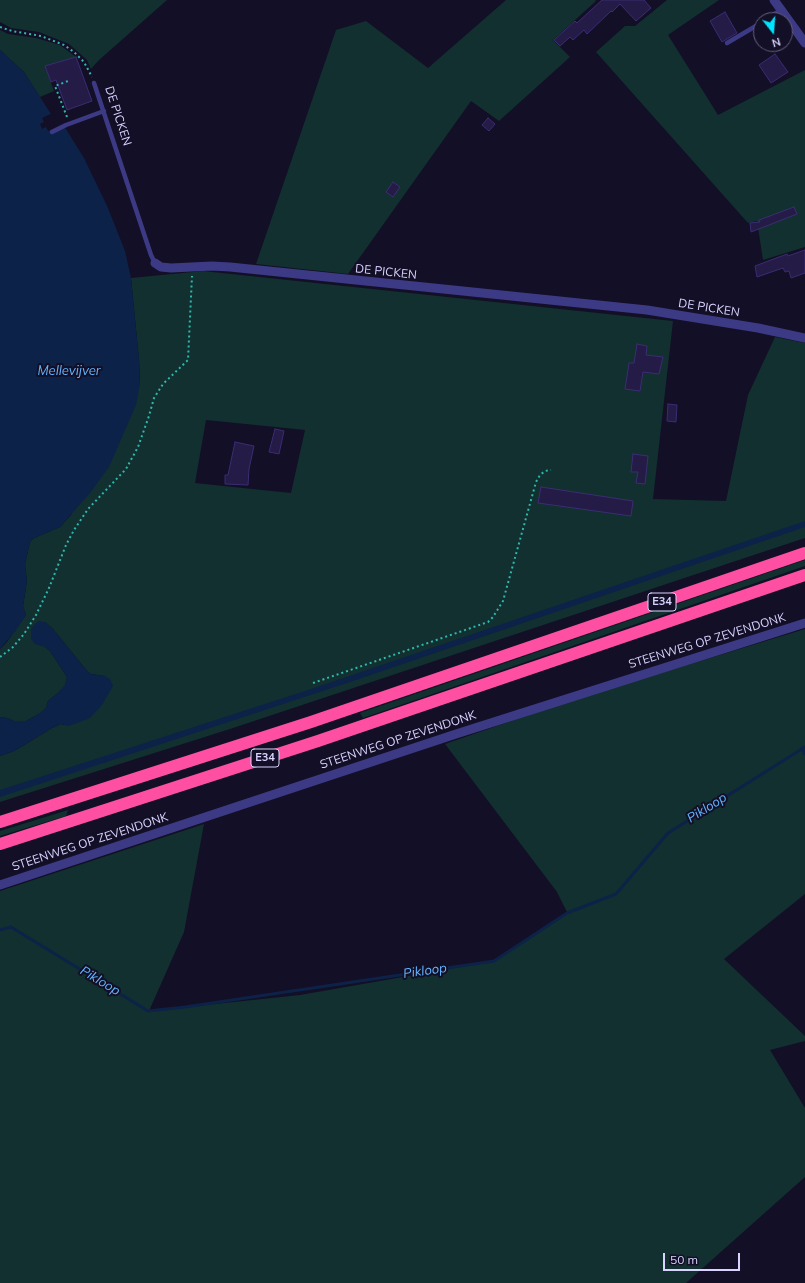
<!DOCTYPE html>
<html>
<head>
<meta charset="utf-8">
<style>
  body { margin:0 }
  #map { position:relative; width:805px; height:1283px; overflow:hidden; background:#130f26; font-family:Mulish,sans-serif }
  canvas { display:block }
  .north { position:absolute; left:753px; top:12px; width:40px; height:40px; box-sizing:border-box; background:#130f26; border:1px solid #625e7d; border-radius:50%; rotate:163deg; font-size:11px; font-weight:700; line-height:16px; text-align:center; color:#d9d4ff }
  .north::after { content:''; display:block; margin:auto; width:14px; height:18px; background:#00e5ff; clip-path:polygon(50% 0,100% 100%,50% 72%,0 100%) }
  .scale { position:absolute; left:663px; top:1253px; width:77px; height:18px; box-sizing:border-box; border:2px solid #d9d4ff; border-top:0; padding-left:5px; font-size:12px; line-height:14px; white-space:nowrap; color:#d9d4ff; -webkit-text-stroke:3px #130f26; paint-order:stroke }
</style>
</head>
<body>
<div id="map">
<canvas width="805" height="1283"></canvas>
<div class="north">N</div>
<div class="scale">50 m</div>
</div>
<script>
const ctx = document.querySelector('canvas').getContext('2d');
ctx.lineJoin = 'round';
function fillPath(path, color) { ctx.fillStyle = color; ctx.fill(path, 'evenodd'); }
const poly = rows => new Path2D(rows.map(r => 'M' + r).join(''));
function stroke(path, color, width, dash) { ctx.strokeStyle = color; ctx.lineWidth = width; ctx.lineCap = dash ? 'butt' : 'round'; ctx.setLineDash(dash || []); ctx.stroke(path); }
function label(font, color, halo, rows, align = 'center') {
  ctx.font = font + ' Mulish,sans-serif'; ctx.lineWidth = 4; ctx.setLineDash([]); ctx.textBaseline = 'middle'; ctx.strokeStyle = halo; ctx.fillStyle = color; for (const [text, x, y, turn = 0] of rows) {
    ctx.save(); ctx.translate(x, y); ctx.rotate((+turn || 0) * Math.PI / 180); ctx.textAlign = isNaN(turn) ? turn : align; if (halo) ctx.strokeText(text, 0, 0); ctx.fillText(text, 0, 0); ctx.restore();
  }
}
fillPath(poly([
  [0,0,167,0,98,61,91,69,87,60,69,44,39,32,11,28,2,23,0,22],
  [506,0,595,0,596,1,553,40,570,57,499,121,471,101,348,274,256,264,336,30,366,21,428,68],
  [667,0,719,0,668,35,718,115,805,70,805,247,763,260,757,221,748,223,596,52,625,26,635,26],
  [0,30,8,34,36,38,60,45,76,57,45,66,54,91,40,97,24,72,0,50],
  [203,271,673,321,653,499,726,501,748,395,775,337,805,343,805,538,230,729,0,802,0,756,14,751,26,744,52,728,61,724,64,725,105,676,91,674,87,671,53,629,45,622,45,647,50,651,67,677,65,686,58,693,48,701,46,708,39,714,26,721,14,721,7,718,0,717,0,649,6,643,26,615,23,606,27,581,25,564,30,542,34,538,60,527,71,515,140,384,139,360,131,278],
  [206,420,305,430,291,493,195,483],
  [805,560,805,566,363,718,360,713],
  [805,629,805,894,724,959,805,1036,805,1041,770,1050,805,1108,805,1177,686,1283,0,1283,0,891,204,824,184,932,149,1011,300,995,494,961,567,912,557,892,445,744,569,701],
  [68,810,66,816,0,836,0,831]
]), '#12302f');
fillPath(poly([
  [0,50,24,72,51,114,55,112,61,125,66,129,84,158,108,208,125,251,131,278,139,360,140,384,136,405,109,467,90,493,60,527,34,538,30,542,25,564,27,581,23,606,26,615,16,630,0,649],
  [805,521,805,527,347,683,0,797,0,790,311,689],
  [39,621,45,622,53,629,87,671,91,674,105,676,110,679,113,686,102,705,90,718,69,726,61,724,52,728,26,744,14,751,0,756,0,717,7,718,14,721,26,721,39,714,46,708,48,701,58,693,65,685,67,677,50,651,45,647,35,644,31,639,31,629,35,624]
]), '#0c2248');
fillPath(poly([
  [55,112,61,125,48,131,46,127,42,129,40,124,44,122,42,118]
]), '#130f26');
stroke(poly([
  [802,748,805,754],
  [0,930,11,927,148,1011,185,1007,494,961,567,913,616,894,668,833,805,747]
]), '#0c2248', 3);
const building = poly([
  [602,0,644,0,651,8,636,21,620,4,612,12,611,11,587,34,584,30,573,40,570,37,560,46,554,40,575,21,577,23,602,0],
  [725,12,737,33,722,42,710,21,725,12],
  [775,54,788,72,771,83,759,65,775,54],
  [76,57,92,101,67,110,56,80,51,82,45,66,76,57],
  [488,118,495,124,489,131,482,125,488,118],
  [393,182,400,187,393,197,386,192,393,182],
  [794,207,797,214,751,232,750,223,760,222,759,220,794,207],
  [805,250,805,273,791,278,789,271,785,272,783,268,757,277,755,266,787,254,788,256,805,250],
  [637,344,647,346,646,355,663,357,659,374,643,372,640,391,625,389,629,363,634,363,637,344],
  [668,404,677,405,676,422,667,421,668,404],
  [275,429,284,431,279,454,269,452,275,429],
  [235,442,254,446,249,469,248,485,225,484,225,475,228,475,235,442],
  [633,454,648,456,645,484,636,483,638,472,631,472,633,454],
  [541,487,633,501,631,516,538,503,541,487]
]);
fillPath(building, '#241b47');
stroke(building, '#3b2d73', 1);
stroke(poly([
  [0,27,12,31,41,36,64,45,74,52,84,62,92,77],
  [67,117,55,86,68,81],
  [0,657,13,647,24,634,36,615,49,588,66,545,74,530,88,509,126,469,138,447,149,416,154,398,163,384,188,360,192,276],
  [313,683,488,622,493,617,503,601,536,482,540,475,545,471,551,470]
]), '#2fb8b0', 2, [2, 3]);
stroke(poly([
  [765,20,781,10],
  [727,43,761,23],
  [94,83,151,255,155,263],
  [52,132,66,125,104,111]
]), '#3d3a85', 4.5);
stroke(poly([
  [774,0,805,43],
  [155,263,161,267,171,268,212,266,230,267,647,310,758,328,805,338],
  [0,885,456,734,805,623]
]), '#3d3a85', 9);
stroke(poly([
  [0,822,311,722,805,553],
  [0,844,318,741,805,575]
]), '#ff4fa3', 12);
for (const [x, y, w] of [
  [662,602,28],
  [265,758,28]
]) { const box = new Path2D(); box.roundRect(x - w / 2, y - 9, w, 18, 3); ctx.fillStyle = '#130f26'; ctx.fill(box); stroke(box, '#d9d4ff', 1); }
label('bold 11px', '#d9d4ff', null, [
  ["E34",662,602],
  ["E34",265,758]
]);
label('12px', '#d9d4ff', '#130f26', [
  ["DE PICKEN",118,116,72],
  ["DE PICKEN",386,272,6],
  ["DE PICKEN",709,308,9],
  ["STEENWEG OP ZEVENDONK",707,641,-17],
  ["STEENWEG OP ZEVENDONK",398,740,-18],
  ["STEENWEG OP ZEVENDONK",90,842,-18]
]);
label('italic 13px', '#62b6ff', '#130f26', [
  ["Mellevijver",69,371],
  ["Pikloop",707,808,-32],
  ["Pikloop",425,971,-8],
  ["Pikloop",100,981,31]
]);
</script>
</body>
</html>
